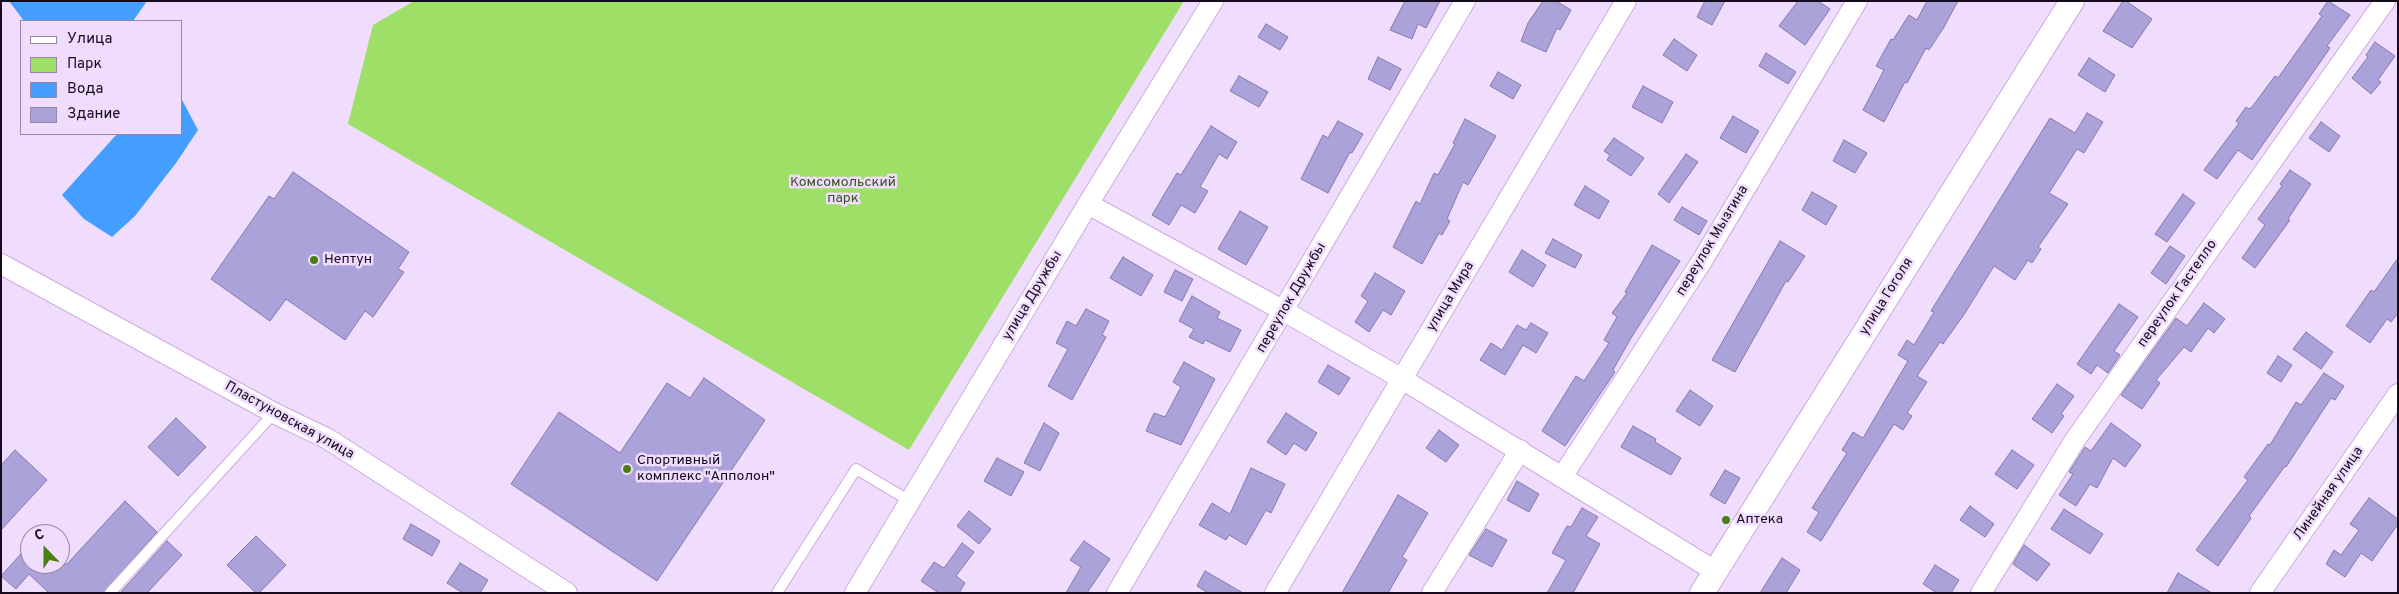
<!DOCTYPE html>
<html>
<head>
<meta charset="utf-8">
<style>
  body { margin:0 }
  #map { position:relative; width:2399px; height:594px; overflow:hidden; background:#f0dcfc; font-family:Overpass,sans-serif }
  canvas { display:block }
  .frame { position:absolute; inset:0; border:2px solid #160a1d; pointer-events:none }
  .legend { position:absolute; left:20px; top:20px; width:162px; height:115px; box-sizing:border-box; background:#f0dcfc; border:1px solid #9988a3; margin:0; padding:6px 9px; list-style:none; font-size:15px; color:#160a1d }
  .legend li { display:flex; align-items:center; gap:10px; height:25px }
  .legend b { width:25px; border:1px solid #9988a3 }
  .north { position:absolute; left:20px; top:524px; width:50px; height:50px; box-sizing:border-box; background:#f0dcfc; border:1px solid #9988a3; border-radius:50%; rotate:338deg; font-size:14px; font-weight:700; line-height:20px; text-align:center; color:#160a1d }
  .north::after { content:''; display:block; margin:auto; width:18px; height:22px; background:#4c7f12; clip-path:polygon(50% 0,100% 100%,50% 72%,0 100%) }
</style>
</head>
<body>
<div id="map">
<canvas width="2399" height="594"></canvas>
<div class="frame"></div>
<ul class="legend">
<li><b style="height:6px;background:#fff"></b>Улица</li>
<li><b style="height:14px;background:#9ddf67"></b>Парк</li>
<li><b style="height:14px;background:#439eff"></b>Вода</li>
<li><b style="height:14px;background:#aca2da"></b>Здание</li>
</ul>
<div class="north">С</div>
</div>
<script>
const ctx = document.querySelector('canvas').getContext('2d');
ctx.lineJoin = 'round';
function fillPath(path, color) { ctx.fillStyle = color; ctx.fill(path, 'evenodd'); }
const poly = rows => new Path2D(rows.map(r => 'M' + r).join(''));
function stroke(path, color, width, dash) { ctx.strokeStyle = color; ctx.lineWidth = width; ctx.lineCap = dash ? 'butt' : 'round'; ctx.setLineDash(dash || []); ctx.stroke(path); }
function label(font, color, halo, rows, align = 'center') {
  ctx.font = font + ' Overpass,sans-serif'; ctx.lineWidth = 5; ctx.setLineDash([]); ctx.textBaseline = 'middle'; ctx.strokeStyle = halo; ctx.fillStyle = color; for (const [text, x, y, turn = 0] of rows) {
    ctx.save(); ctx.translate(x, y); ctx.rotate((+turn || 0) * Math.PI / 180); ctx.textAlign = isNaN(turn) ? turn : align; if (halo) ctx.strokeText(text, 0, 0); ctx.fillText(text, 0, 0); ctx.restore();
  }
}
fillPath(poly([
  [414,1,1184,1,909,450,348,124,373,25]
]), '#9ddf67');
fillPath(poly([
  [9,1,147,1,133,21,24,21],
  [181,98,198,130,176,163,135,216,112,237,84,219,62,195,117,134,181,134]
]), '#439eff');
const building = poly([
  [1405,1,1440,1,1426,28,1418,24,1412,39,1390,30,1405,1],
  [1543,1,1556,1,1571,10,1560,30,1557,28,1546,52,1521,41,1528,23,1543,1],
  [1705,1,1725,1,1712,25,1697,17,1705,1],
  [1798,1,1818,1,1830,9,1805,45,1779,26,1798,1],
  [1927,1,1958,1,1944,27,1929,50,1926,48,1907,83,1905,82,1884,122,1863,110,1884,70,1876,66,1891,39,1893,40,1909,15,1917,20,1927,1],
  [2123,1,2126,1,2152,19,2132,48,2103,31,2123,1],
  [2328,1,2350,15,2327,46,2330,48,2252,160,2238,150,2217,179,2204,170,2239,123,2236,121,2246,107,2249,109,2252,107,2275,76,2278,78,2322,16,2319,14,2328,1],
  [1266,24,1288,37,1280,50,1258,37,1266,24],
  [1674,39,1697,55,1687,71,1663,55,1674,39],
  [2375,42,2395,56,2378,80,2381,82,2371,94,2352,78,2368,57,2366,55,2375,42],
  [1766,53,1796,72,1788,84,1759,66,1766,53],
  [1378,57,1401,69,1390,90,1368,79,1378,57],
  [2089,58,2115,75,2105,92,2078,75,2089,58],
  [1498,72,1521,85,1513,99,1490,86,1498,72],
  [1239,76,1268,92,1259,107,1230,91,1239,76],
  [1643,86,1673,102,1662,123,1632,107,1643,86],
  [2087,113,2103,122,2084,153,2077,149,2049,193,2068,204,2038,247,2041,249,2032,263,2028,260,2015,280,1994,266,1965,313,1943,344,1940,342,1917,376,1927,382,1907,413,1912,416,1903,430,1894,424,1821,541,1807,532,1819,512,1812,508,1847,453,1842,450,1853,432,1863,438,1908,361,1898,355,1907,340,1914,345,1934,312,1931,311,2050,118,2075,133,2087,113],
  [1733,116,1759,131,1746,153,1720,138,1733,116],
  [1465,119,1496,136,1468,185,1463,182,1447,219,1450,221,1442,235,1439,233,1422,264,1393,247,1416,201,1420,204,1434,173,1438,175,1455,144,1453,143,1465,119],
  [1338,121,1363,134,1352,153,1350,152,1328,193,1301,179,1323,135,1328,138,1338,121],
  [2321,122,2340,136,2329,152,2309,138,2321,122],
  [1211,126,1237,142,1227,159,1219,154,1200,187,1208,191,1195,213,1181,205,1169,225,1152,215,1177,173,1181,175,1211,126],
  [1614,138,1644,158,1631,176,1607,160,1610,155,1604,151,1614,138],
  [1844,140,1867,153,1855,173,1833,161,1844,140],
  [1686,154,1698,162,1669,203,1658,194,1686,154],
  [2290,170,2311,184,2288,219,2290,220,2255,268,2242,258,2265,225,2258,219,2282,186,2280,184,2290,170],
  [293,172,409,252,398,269,404,272,373,317,365,311,345,340,286,299,270,321,211,279,269,196,274,199,293,172],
  [1585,186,1609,201,1599,219,1574,205,1585,186],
  [1812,192,1837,206,1826,225,1802,210,1812,192],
  [2183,194,2195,203,2167,242,2155,234,2183,194],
  [1682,207,1707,221,1699,235,1674,220,1682,207],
  [1240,211,1268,227,1246,265,1218,249,1240,211],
  [1553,239,1582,255,1575,268,1545,253,1553,239],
  [1780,241,1805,256,1788,282,1786,281,1735,372,1712,360,1780,241],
  [1652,245,1680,261,1631,338,1613,370,1615,372,1565,446,1542,431,1576,376,1584,381,1609,343,1604,340,1617,317,1612,313,1627,293,1625,292,1652,245],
  [2170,246,2185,256,2166,284,2151,273,2170,246],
  [1522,250,1546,265,1533,287,1509,272,1522,250],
  [1123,257,1153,275,1141,296,1110,278,1123,257],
  [2398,258,2398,313,2391,322,2387,319,2370,343,2346,326,2371,290,2374,292,2398,258],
  [1175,270,1193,279,1182,301,1164,292,1175,270],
  [1375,273,1405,291,1391,315,1383,310,1369,332,1355,322,1368,301,1361,296,1375,273],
  [1192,296,1220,312,1217,318,1241,330,1230,352,1205,340,1203,344,1189,337,1194,329,1179,321,1192,296],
  [2204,303,2225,319,2214,333,2208,328,2191,352,2184,347,2156,380,2160,383,2142,409,2121,395,2176,318,2187,326,2204,303],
  [2119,304,2138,317,2114,351,2120,355,2108,373,2097,365,2091,374,2077,364,2119,304],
  [1086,309,1109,321,1102,335,1106,337,1072,400,1048,386,1068,349,1056,343,1067,321,1076,326,1086,309],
  [1531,323,1548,333,1536,353,1523,345,1505,375,1480,360,1491,343,1502,350,1517,325,1526,330,1531,323],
  [2306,332,2333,352,2321,369,2293,349,2306,332],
  [2278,356,2292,365,2281,382,2267,373,2278,356],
  [1184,362,1215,379,1181,445,1146,431,1154,413,1165,417,1181,387,1173,382,1184,362],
  [1328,365,1350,378,1339,395,1318,382,1328,365],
  [2324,373,2344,386,2335,400,2331,398,2286,467,2285,466,2249,516,2251,518,2218,566,2196,550,2248,480,2244,477,2268,444,2270,445,2296,402,2301,405,2324,373],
  [704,378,765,420,657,581,511,484,559,412,620,453,667,383,690,398,704,378],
  [2057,384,2074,396,2061,414,2064,416,2052,433,2032,419,2057,384],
  [1690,390,1713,406,1700,426,1676,411,1690,390],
  [1286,413,1317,433,1306,451,1294,443,1286,455,1267,442,1286,413],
  [176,418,206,447,178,476,148,447,176,418],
  [1044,423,1059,433,1040,471,1024,463,1044,423],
  [2111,423,2141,445,2125,467,2113,458,2097,488,2090,484,2076,506,2059,495,2073,474,2069,472,2085,447,2091,451,2111,423],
  [1633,426,1656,439,1655,442,1681,458,1671,475,1621,447,1633,426],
  [1439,430,1459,445,1446,462,1426,448,1439,430],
  [15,450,47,480,1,530,1,465,15,450],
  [2012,450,2034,465,2017,489,1995,474,2012,450],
  [997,458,1024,472,1011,496,984,481,997,458],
  [1251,468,1285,484,1271,513,1266,510,1246,545,1229,535,1226,540,1199,525,1212,503,1230,514,1251,468],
  [1725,470,1740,478,1725,504,1710,495,1725,470],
  [1517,481,1539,494,1529,512,1507,500,1517,481],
  [1398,495,1428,513,1402,557,1407,560,1388,593,1342,593,1398,495],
  [2369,498,2398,519,2398,524,2372,561,2361,553,2345,577,2326,564,2334,550,2341,555,2359,530,2350,524,2369,498],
  [125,501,157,532,103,593,49,593,29,574,16,589,1,576,30,544,30,564,67,564,125,501],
  [1970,506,1994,524,1985,537,1960,520,1970,506],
  [1582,508,1598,517,1586,536,1600,544,1573,593,1547,593,1566,560,1552,553,1567,526,1571,527,1582,508],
  [2064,509,2103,534,2090,554,2051,529,2064,509],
  [969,511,991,529,979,544,957,526,969,511],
  [411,524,440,541,432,556,403,539,411,524],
  [1486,529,1507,540,1492,567,1469,555,1486,529],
  [256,536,286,565,259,593,256,593,227,565,256,536],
  [167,541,182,555,147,593,120,593,167,541],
  [1084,541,1110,559,1087,593,1066,593,1081,567,1070,560,1084,541],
  [962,543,974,552,956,576,965,583,959,593,939,593,921,581,934,562,944,568,962,543],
  [2024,545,2050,564,2037,581,2013,564,2024,545],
  [1782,558,1800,570,1786,593,1760,593,1782,558],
  [460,563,488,580,480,593,463,593,447,583,460,563],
  [1935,565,1959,580,1951,593,1937,593,1923,584,1935,565],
  [1205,571,1243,593,1208,593,1197,586,1205,571],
  [2178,573,2212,593,2167,593,2178,573]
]);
fillPath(building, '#aca2da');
stroke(building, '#8379ae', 1);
const service = poly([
  [110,593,274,413],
  [777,593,856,469,910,501]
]);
const minor = poly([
  [1088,204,1284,311,1402,379,1715,571],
  [1,264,274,413,328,439,567,593],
  [1562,477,1702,261,1857,1],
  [855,593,1088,204,1213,1],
  [1117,593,1465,1],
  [1275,593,1626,1],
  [1432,593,1520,450],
  [1981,593,2075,440,2385,1],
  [2260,593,2398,394]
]);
const tertiary = poly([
  [1702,593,2072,1]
]);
stroke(service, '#cdace0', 12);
stroke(minor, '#cdace0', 22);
stroke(tertiary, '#cdace0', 26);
stroke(service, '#fff', 10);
stroke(minor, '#fff', 20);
stroke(tertiary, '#fff', 24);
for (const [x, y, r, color] of [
  [314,260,5,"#4c7f12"],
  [627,469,5,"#4c7f12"],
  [1726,520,5,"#4c7f12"]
]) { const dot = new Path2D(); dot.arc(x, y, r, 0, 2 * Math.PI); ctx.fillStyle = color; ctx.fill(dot); stroke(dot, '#f0dcfc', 2); }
label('14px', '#375122', '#f0dcfc', [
  ["Комсомольский",843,183],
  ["парк",843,199]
]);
label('14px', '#160a1d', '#f0dcfc', [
  ["переулок Мызгина",1713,241,-59],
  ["переулок Гастелло",2178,294,-55],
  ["улица Дружбы",1033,296,-59],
  ["улица Мира",1451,297,-59],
  ["улица Гоголя",1887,297,-58],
  ["переулок Дружбы",1292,298,-60],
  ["Пластуновская улица",289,421,29],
  ["Линейная улица",2329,494,-55]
]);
label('14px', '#160a1d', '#f0dcfc', [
  ["Нептун",324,260],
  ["Спортивный",637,461],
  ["комплекс \"Апполон\"",637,477],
  ["Аптека",1736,520]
], 'left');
</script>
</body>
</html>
